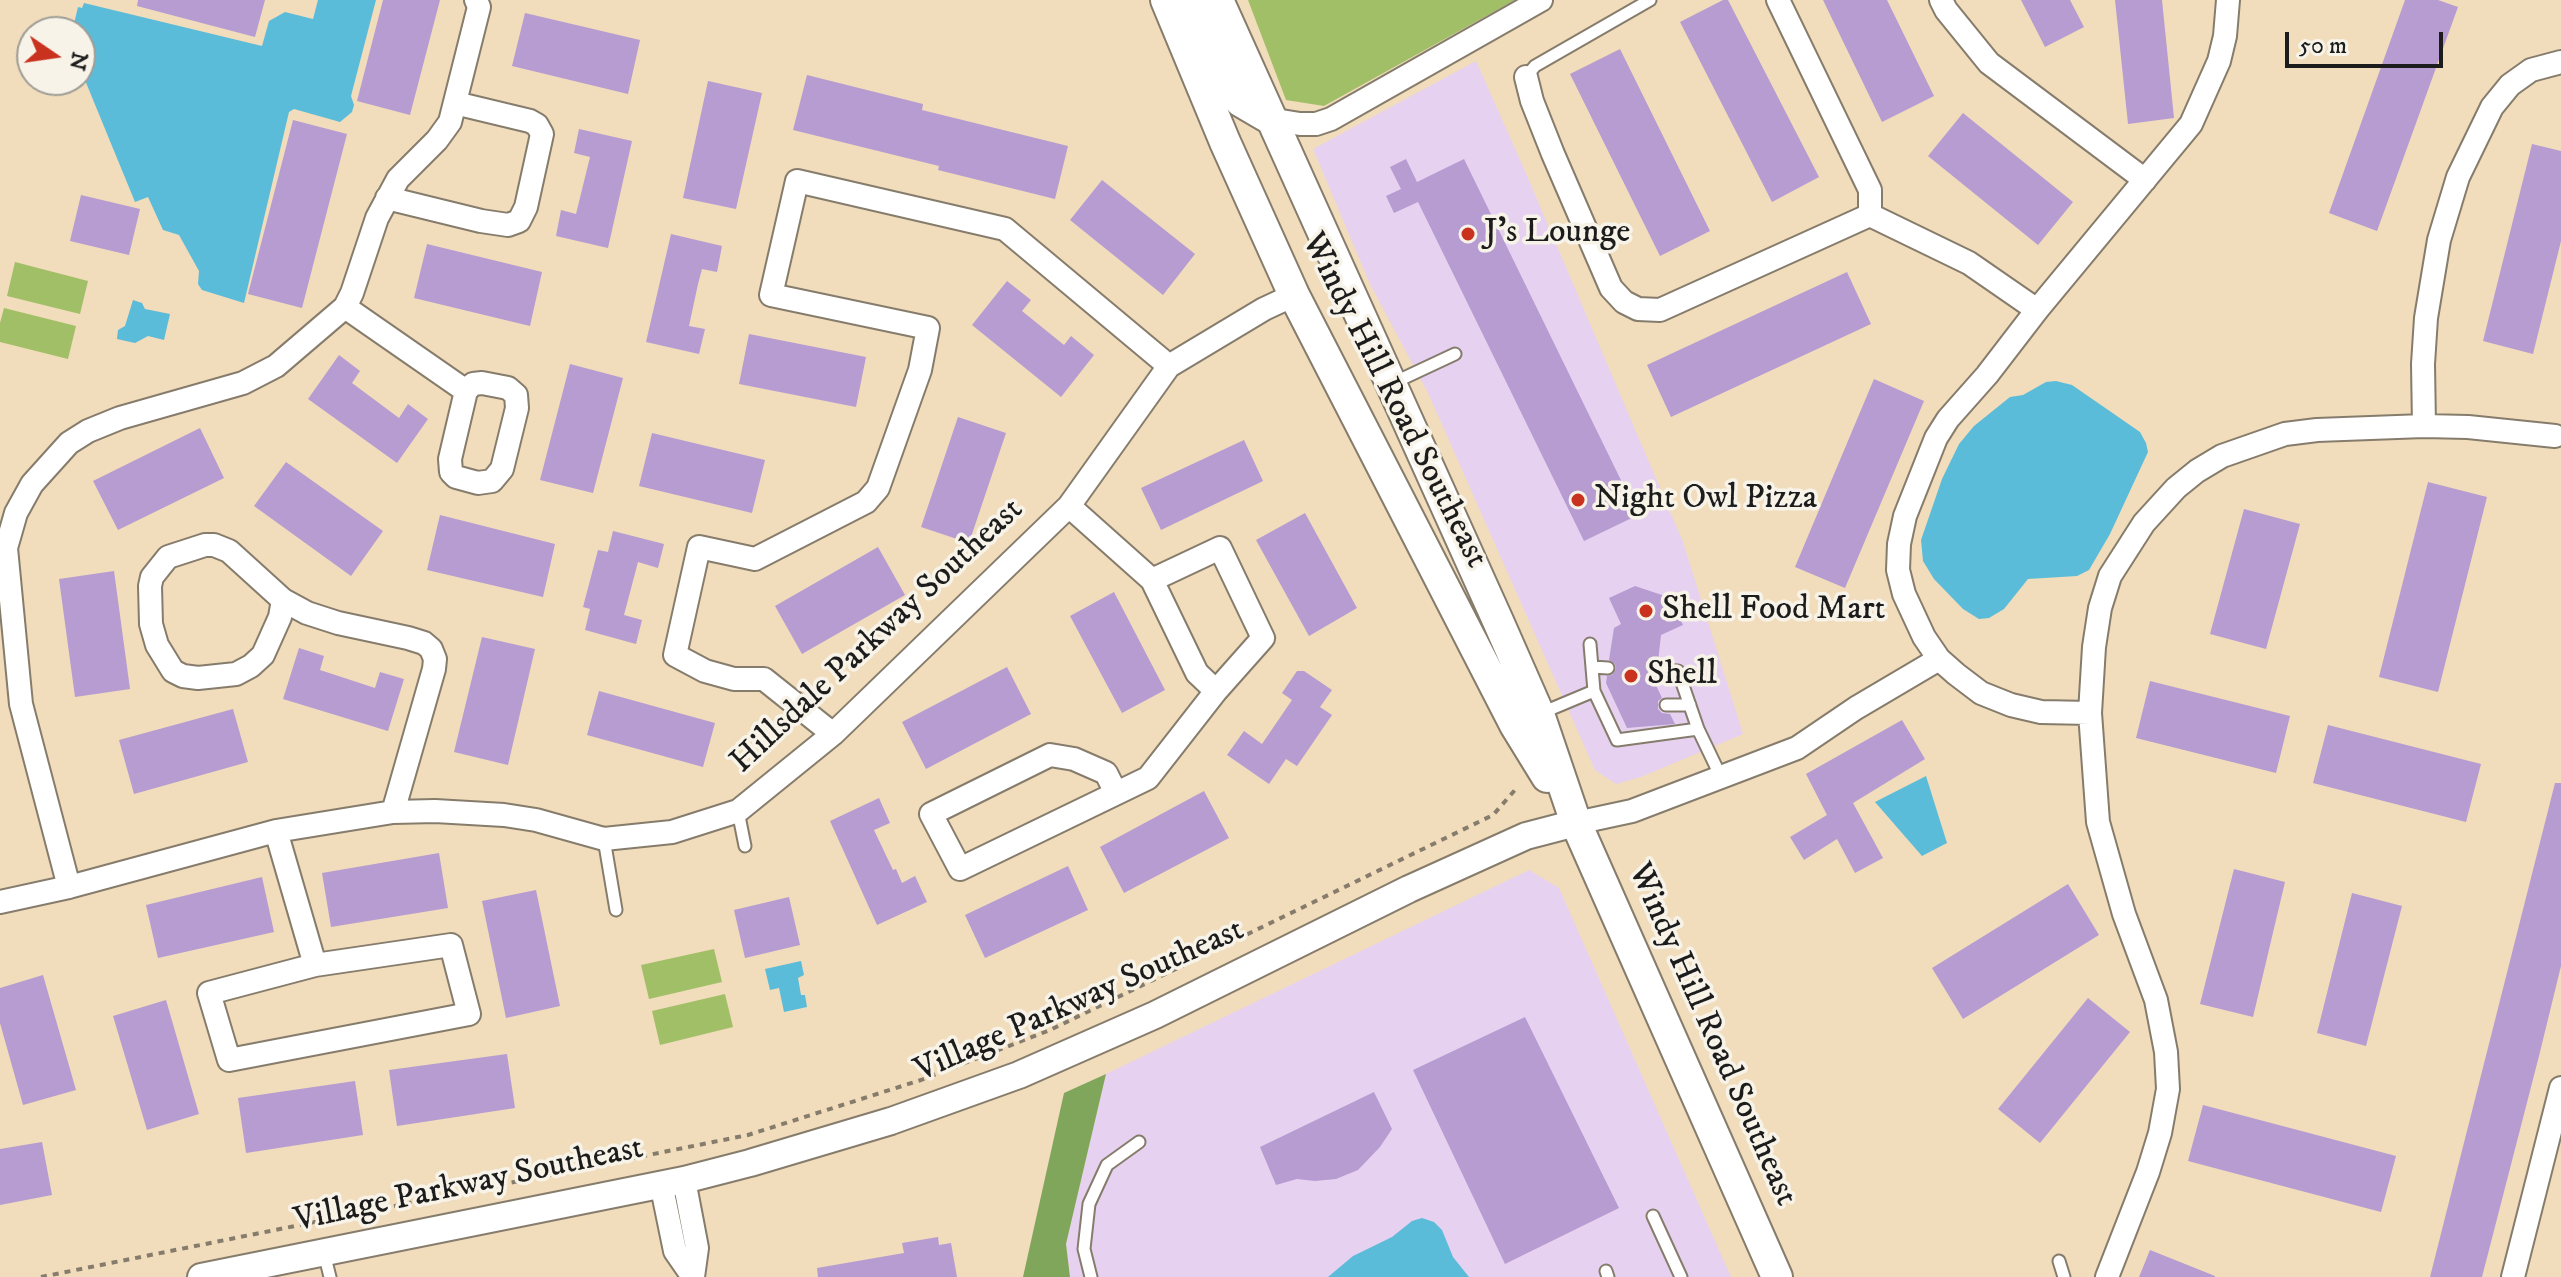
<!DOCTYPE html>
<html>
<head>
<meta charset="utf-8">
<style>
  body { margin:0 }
  #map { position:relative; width:2561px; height:1277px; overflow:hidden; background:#f1dcbc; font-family:"IM FELL DW Pica",serif }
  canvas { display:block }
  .north { position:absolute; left:16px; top:16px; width:80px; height:80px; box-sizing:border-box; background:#f7f3e8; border:2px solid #9f9d96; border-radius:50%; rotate:103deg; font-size:22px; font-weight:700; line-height:32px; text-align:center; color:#1c1c1c }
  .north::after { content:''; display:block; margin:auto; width:28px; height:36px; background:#c8321e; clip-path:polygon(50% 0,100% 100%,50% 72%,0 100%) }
  .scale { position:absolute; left:2285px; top:32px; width:158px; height:36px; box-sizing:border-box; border:4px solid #1c1c1c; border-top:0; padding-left:10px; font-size:24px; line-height:28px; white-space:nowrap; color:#1c1c1c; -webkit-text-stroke:6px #f7f3e8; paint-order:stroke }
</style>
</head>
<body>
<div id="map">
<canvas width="2561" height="1277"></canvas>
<div class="north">N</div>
<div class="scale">50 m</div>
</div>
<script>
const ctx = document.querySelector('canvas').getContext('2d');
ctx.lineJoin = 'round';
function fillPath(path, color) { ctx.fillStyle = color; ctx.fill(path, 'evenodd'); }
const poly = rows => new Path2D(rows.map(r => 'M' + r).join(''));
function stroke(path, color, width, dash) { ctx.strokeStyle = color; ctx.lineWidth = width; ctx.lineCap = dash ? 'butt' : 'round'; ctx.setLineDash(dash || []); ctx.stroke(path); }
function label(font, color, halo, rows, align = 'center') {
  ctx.font = font + ' "IM FELL DW Pica",serif'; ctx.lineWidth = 7; ctx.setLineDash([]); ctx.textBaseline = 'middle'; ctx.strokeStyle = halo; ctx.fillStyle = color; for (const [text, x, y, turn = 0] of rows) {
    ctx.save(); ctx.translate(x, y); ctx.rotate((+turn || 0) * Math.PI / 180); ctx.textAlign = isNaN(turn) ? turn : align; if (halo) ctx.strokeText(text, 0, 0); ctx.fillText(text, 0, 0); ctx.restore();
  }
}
fillPath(poly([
  [1476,61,1525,171,1683,542,1743,734,1641,777,1616,784,1595,770,1428,393,1370,284,1313,149],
  [1529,870,1559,888,1731,1277,1070,1277,1066,1244,1106,1074]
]), '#e6d2f0');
fillPath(poly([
  [1248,0,1515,0,1324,106,1286,100],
  [15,262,88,281,80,314,7,296],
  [4,308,76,326,68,359,0,342,0,323],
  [714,949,722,982,649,999,641,965],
  [725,994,733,1027,660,1045,652,1011]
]), '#a1bf66');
fillPath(poly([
  [1106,1074,1066,1244,1070,1277,1023,1277,1064,1093]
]), '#80a65b');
fillPath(poly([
  [318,0,376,0,351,96,354,105,352,112,340,122,294,109,289,112,244,303,202,290,198,284,199,271,179,235,163,230,148,197,135,202,80,68,80,32,72,32,78,7,82,8,84,3,262,46,269,21,285,12,313,19],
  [133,300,142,303,145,309,170,314,164,340,148,336,135,343,117,339,118,330,125,326],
  [2056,381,2072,385,2140,432,2146,443,2148,452,2110,534,2089,570,2077,576,2028,579,2004,609,1989,618,1979,619,1963,609,1934,579,1923,561,1921,540,1942,479,1959,444,1974,426,2010,397,2023,395,2046,382],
  [1926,776,1947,843,1922,856,1875,802],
  [801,961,804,975,798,978,801,995,805,995,807,1007,784,1012,779,988,770,990,765,969],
  [1422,1218,1434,1222,1442,1230,1453,1257,1469,1277,1328,1277,1353,1256,1392,1237,1412,1221]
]), '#5bbcd9');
fillPath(poly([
  [138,0,265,0,255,37,137,6],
  [383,0,440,0,410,115,357,101],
  [1723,0,1728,0,1819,177,1772,202,1680,22],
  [1823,0,1887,0,1934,96,1882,122],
  [2021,0,2070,0,2084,27,2045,47],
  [2115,0,2162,0,2174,118,2128,124],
  [2405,0,2438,0,2458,7,2377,231,2329,213],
  [525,13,640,40,628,94,512,66],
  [1620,49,1710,231,1660,256,1570,74],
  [807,75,923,104,922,110,1068,146,1055,199,938,170,939,166,793,130],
  [708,81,762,93,736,209,683,198],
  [1963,113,2073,202,2038,245,1928,156],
  [293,120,347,134,302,308,248,294],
  [579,129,632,141,608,248,556,236,561,210,576,214,590,157,574,153],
  [2532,144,2561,151,2561,241,2533,354,2483,341],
  [1406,159,1417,182,1464,159,1638,515,1584,541,1418,202,1394,213,1386,196,1401,189,1390,167],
  [1102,180,1195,254,1163,295,1070,220],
  [81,195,140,209,129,255,70,241],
  [671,234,722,246,717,272,702,269,698,284,689,326,705,329,699,354,646,342],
  [427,244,542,272,530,326,414,298],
  [1847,272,1871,324,1671,417,1647,365],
  [1007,281,1031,300,1022,311,1064,345,1071,336,1094,355,1061,397,972,325],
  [749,334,866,357,856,407,739,384],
  [339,355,360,371,352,383,399,418,408,404,428,419,397,463,308,399],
  [570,364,623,378,593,493,540,480],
  [1874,379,1924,401,1845,588,1795,567],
  [958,417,1006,433,969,543,921,527],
  [200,428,224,478,118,530,93,481],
  [652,433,765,460,752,513,639,486],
  [1244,440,1263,481,1161,530,1141,488],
  [286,462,383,531,351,576,254,506],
  [2428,482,2487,497,2438,692,2379,677],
  [2244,509,2300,524,2266,649,2210,634],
  [1305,513,1357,608,1309,636,1256,540],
  [440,515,555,544,543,597,427,570],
  [613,531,664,544,658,568,638,562,624,615,642,620,636,644,585,630,590,609,583,607,598,550,608,552],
  [878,547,905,595,802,654,775,606],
  [114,571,130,689,75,697,59,579],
  [1635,586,1671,598,1683,625,1661,635,1658,662,1652,663,1649,669,1650,675,1655,678,1655,683,1662,698,1658,701,1658,709,1662,713,1670,714,1675,724,1627,728,1606,683,1607,676,1612,675,1616,669,1615,664,1609,660,1614,628,1621,624,1609,598],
  [1114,592,1165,690,1122,713,1070,616],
  [482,637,535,649,508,765,454,752],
  [299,648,324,656,320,670,375,688,380,672,404,679,388,731,283,699],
  [1007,667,1031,714,926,769,902,722],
  [1297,671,1304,671,1332,690,1320,707,1332,715,1297,766,1286,759,1269,784,1227,755,1244,731,1262,744,1292,700,1282,693],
  [2150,681,2290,716,2276,773,2136,738],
  [599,691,715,723,703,767,587,735],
  [233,709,248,762,134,794,119,740],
  [1902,720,1925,759,1853,803,1883,858,1855,873,1837,839,1804,860,1790,837,1827,815,1806,774],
  [2328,725,2481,764,2466,822,2313,783],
  [2555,783,2561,783,2561,966,2539,1056,2482,1277,2430,1277],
  [1204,791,1229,838,1124,893,1100,847],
  [879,798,890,823,874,830,893,870,896,869,902,883,915,876,927,902,877,925,830,821],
  [439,853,448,908,331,927,322,873],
  [1068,866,1088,910,985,958,965,915],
  [2234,869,2285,882,2253,1017,2200,1004],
  [262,877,274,932,158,958,146,905],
  [2068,884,2099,935,1963,1019,1932,968],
  [536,890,560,1006,506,1018,482,901],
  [2352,893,2402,906,2366,1046,2317,1033],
  [789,897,800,945,745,958,734,910],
  [43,975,76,1090,23,1105,0,1023,0,988],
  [2088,998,2130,1032,2040,1143,1998,1109],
  [166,1000,199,1114,147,1130,113,1016],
  [1525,1017,1619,1208,1505,1264,1413,1070],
  [507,1054,515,1108,397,1126,389,1070],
  [355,1081,363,1135,246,1153,238,1098],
  [1374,1092,1392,1129,1380,1147,1358,1170,1336,1179,1315,1181,1297,1179,1276,1185,1260,1147],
  [2203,1105,2396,1156,2381,1212,2188,1161],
  [42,1142,52,1195,0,1205,0,1149],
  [938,1237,939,1245,951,1243,957,1277,818,1277,817,1268,904,1253,902,1243],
  [2150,1250,2215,1276,2215,1277,2139,1277]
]), '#b69cd1');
const service = poly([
  [1526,77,1535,66,1650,0],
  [1391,384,1455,354],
  [1590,644,1594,691,1617,740,1698,729],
  [1592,667,1608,668],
  [1657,670,1678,671,1698,729,1721,777],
  [1666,705,1690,705],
  [1539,714,1594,691],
  [738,811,745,846],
  [604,839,616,910],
  [1653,1216,1681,1277],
  [324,1253,330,1277],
  [2059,1261,2064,1277],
  [1606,1271,1608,1277],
  [1091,1277,1084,1249,1089,1204,1107,1165,1139,1142]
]);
const minor = poly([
  [1778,0,1870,190,1870,215,1969,263,2037,310],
  [1941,0,1946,10,1989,63,2145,180],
  [1526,77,1532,101,1553,154,1611,288,1624,302,1638,309,1660,310,1870,215],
  [1269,119,1300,124,1316,124,1331,119,1541,0],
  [387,198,481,221,508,225,519,221,526,207,542,134,537,125,530,121,455,103],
  [345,307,466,391],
  [482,383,508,388,516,395,517,408,502,469,492,481,478,483,456,477,451,472,450,459,466,391,473,384,482,383],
  [2424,426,2423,364,2426,318,2439,240,2458,177,2492,107,2510,85,2531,70,2561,62],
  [1069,506,1152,580,1197,673,1216,691,1148,778,960,869,931,814,1050,755,1074,759,1106,773,1116,793],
  [205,545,214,545,229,551,283,600,280,617,263,655,251,666,236,674,198,678,183,676,173,671,157,645,151,624,150,586,152,577,168,557,205,545],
  [1152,580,1220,548,1263,638,1216,691],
  [283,600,307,613,338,623,408,638,424,643,431,649,435,659,434,669,393,812],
  [2090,713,2041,712,2011,705,1981,693,1956,674,1939,659,1924,637,1904,594,1898,570,1899,544,1905,516,1936,438,1948,419,1987,375,2037,310,2191,124,2219,61,2225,36,2228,0],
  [833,734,764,679,734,679,705,671,675,655,699,547,755,559,866,502,878,488,920,370,928,328,771,295,797,181,1005,229,1169,366],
  [1576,823,1632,811,1797,748,1856,708,1939,659],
  [276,831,315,965,451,945,469,1014,229,1060,209,993,315,965],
  [69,887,21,704,6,548,16,513,32,484,69,443,88,431,120,418,243,383,276,366,345,307,352,293,377,218,398,179,437,140,450,122,479,7,476,0],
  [0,902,69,887,276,831,393,812,435,811,504,815,536,820,604,839,672,832,738,811,833,734,1069,506,1169,366,1264,309,1294,295],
  [684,1180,697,1248,693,1277],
  [661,1183,675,1251,693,1277],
  [2107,1277,2148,1172,2160,1133,2168,1089,2166,1052,2156,1000,2124,914,2098,822,2090,713,2094,647,2100,608,2110,576,2144,523,2176,488,2197,471,2222,456,2285,434,2317,430,2424,426,2468,427,2555,436],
  [2513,1277,2561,1088]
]);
const tertiary = poly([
  [201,1277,684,1180,750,1163,891,1121,1019,1075,1155,1015,1409,889,1526,836,1576,823]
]);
const secondary = poly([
  [1166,0,1225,142,1294,295,1515,725,1547,777],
  [1192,0,1232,88,1240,101,1269,118],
  [1218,0,1498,621,1539,714,1576,823,1777,1277]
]);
stroke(service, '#867c6c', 15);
stroke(minor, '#867c6c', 26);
stroke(tertiary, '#867c6c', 30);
stroke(secondary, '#867c6c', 34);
stroke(poly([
  [41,1277,748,1135,921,1080,1050,1030,1493,815,1515,790]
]), '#867c6c', 4, [6, 6]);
stroke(service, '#fff', 11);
stroke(minor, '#fff', 22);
stroke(tertiary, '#fff', 26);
stroke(secondary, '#fff', 30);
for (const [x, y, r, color] of [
  [1468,234,8,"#c8321e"],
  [1578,500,8,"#c8321e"],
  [1646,611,8,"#c8321e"],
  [1631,676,8,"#c8321e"]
]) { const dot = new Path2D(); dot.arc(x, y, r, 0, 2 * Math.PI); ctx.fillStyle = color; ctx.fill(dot); stroke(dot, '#f7f3e8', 3); }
label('34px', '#1c1c1c', '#f7f3e8', [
  ["J's Lounge",1484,234],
  ["Night Owl Pizza",1594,500],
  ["Shell Food Mart",1662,611],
  ["Shell",1647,676]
], 'left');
label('34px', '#1c1c1c', '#f7f3e8', [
  ["Windy Hill Road Southeast",1393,401,63],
  ["Hillsdale Parkway Southeast",878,637,-43],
  ["Village Parkway Southeast",1080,1002,-24],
  ["Windy Hill Road Southeast",1711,1035,66],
  ["Village Parkway Southeast",469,1186,-12]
]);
</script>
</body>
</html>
